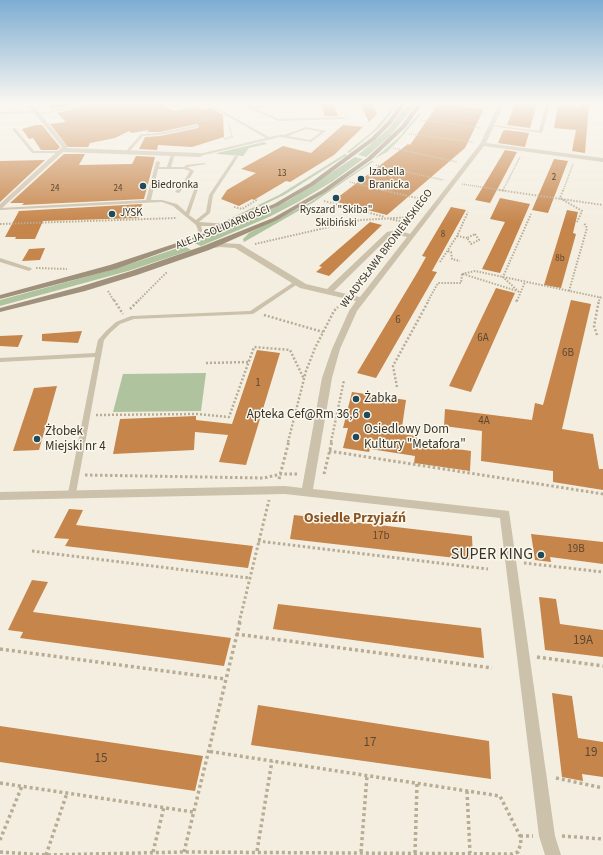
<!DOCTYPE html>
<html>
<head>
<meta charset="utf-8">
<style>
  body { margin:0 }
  canvas { display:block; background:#f3eee0 }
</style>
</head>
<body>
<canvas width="603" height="855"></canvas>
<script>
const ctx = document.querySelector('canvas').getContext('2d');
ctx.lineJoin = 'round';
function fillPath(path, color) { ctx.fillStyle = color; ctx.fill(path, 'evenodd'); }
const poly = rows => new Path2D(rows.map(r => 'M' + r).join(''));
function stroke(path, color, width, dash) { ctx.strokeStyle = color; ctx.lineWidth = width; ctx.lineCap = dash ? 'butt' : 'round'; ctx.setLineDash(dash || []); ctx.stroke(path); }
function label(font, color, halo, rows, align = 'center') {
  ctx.font = font + ' "Source Sans 3",sans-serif'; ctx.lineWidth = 3; ctx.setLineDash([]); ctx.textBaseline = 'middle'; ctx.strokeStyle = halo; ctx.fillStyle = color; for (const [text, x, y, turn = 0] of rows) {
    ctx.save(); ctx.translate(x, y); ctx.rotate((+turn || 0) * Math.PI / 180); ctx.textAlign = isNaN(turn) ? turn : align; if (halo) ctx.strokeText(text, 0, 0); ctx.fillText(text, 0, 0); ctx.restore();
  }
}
fillPath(poly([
  [396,104,399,104,379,128,349,153,347,152,373,131],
  [408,104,416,104,390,136,366,157,358,155,388,129],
  [418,114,421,114,398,141,387,152,374,159,400,136],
  [264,142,267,144,249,148,243,156,217,154,217,153],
  [345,154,347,155,284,195,225,223,219,224,279,195],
  [355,157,363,159,333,181,298,202,269,217,201,246,194,243,253,218,289,200],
  [372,161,374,161,314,202,244,242,243,239,249,233,309,203],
  [184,246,191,250,128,271,0,306,0,300,115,269],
  [206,373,201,411,113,412,123,374]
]), '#afc39f');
fillPath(poly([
  [48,104,78,104,53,109],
  [97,104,163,104,173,111,197,107,202,110,211,108,223,115,224,137,192,147,158,145,157,150,139,149,145,137,160,136,198,128,199,126,197,124,160,132,147,132,149,130,131,133,129,131,115,138,90,143,88,147,68,147,50,124,66,122,57,113],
  [321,104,333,104,338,116,325,116],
  [360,104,372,104,377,114,369,122],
  [438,104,484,109,465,148,387,215,333,201,408,144,410,145],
  [515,104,537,104,530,128,507,125],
  [581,104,589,104,585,153,572,151,576,130,554,128,558,105,580,107],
  [36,125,42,125,60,147,57,150,41,150,33,138,29,139,22,129],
  [343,125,363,127,334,155,290,182,286,181,254,200,252,199,239,206,221,199,227,190,256,173,241,169,283,146,311,153],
  [506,130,529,133,525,147,498,143,503,131],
  [505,150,517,152,490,203,475,200],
  [64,154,85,154,79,165,132,164,136,156,155,157,144,199,22,205,24,203,10,203],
  [554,159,568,161,548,213,532,210],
  [45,160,0,202,0,161],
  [500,198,530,204,500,273,482,269,505,222,490,219],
  [142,204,139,218,43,221,35,239,15,239,16,237,5,237,19,211],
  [451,207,466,210,432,271,437,272,376,378,357,373,417,273,426,257,422,256],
  [567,210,578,212,573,233,576,234,561,288,544,285],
  [370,222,382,225,329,276,316,272,322,267,319,266],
  [45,248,40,260,22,261,29,249],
  [496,288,515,293,471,392,449,386],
  [571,300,591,304,562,429,593,434,599,469,603,469,603,490,553,482,553,471,481,461,482,431,444,426,445,409,532,420,535,403,543,405],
  [82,331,78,343,42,341,42,334],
  [23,335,18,347,0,346,0,336],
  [257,350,280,353,246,465,219,462,228,435,195,432,194,450,113,454,120,419,196,416,196,420,232,424],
  [57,386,39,450,13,451,34,388],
  [352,392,406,400,401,434,417,436,416,443,471,451,470,471,414,463,415,456,370,449,369,452,343,448,348,428,343,428],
  [69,509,83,510,76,525,253,546,248,568,65,546,69,539,54,538],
  [294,515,472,536,473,560,290,539],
  [531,534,603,542,603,564,550,557,551,562,535,560],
  [32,580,48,582,33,612,231,638,224,666,20,638,23,632,8,630],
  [539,597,556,599,560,624,603,630,603,657,545,650],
  [278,604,481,628,484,658,273,629],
  [552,693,572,696,578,738,603,742,603,777,582,774,583,781,562,777],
  [258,705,489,741,491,779,251,745],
  [0,726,203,756,195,791,0,762]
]), '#c6854b');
stroke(poly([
  [428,107,487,114],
  [420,120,481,128],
  [201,121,216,118],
  [409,134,473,142],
  [224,139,232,137,229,124],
  [393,148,457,162],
  [376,165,443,180],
  [350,182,386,191],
  [462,184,506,191],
  [503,190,520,157],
  [563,191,573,164]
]), '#b8ac95', 1.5, [1, 1]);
stroke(poly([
  [382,190,426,200],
  [499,190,603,205],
  [563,190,560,198,582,211,577,222],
  [324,201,385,217],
  [234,207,242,209,258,199],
  [390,219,408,223],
  [0,224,177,218],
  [475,234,479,240,471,244,467,238,475,234],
  [457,236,467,238],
  [255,244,360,220,413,217],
  [448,251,451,252,452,259,460,261],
  [440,262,457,236,468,212],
  [36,268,67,269],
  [462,274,475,271,603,298],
  [463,274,517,291],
  [108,291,114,301],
  [569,291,587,228,584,223],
  [519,292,503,277,531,214],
  [138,301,167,272],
  [428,301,438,283,461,283,462,274],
  [517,301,525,282],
  [599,301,600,297]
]), '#b8ac95', 2, [1.5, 1.5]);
stroke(poly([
  [114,300,123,314],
  [516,300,518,303],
  [130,309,139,300],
  [264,315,323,332],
  [597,335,594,326,599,300],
  [206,363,249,362],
  [397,387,393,366,429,300],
  [96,415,197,414,229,417,254,347,290,350,304,379],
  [288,442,306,371,315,348,334,311,338,307],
  [331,442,344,380]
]), '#b8ac95', 2.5, [2, 2]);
stroke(poly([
  [329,451,603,494],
  [324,474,332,441],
  [85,475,264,478,281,474,299,474],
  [279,479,289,441],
  [258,541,488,569],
  [32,551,249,578],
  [524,563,603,572],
  [239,623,269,500]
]), '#b8ac95', 3, [2.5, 2.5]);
stroke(poly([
  [236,634,492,668],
  [0,649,225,679],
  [537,657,603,666],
  [556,778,603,788],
  [0,783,193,812],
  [467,791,470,853],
  [520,836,533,836],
  [562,836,603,839],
  [0,840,22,786],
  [257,851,272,761],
  [0,852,46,855,184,852,512,854,518,852,521,843,520,836,500,796,207,751],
  [153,852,164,807],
  [184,852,240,622],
  [361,852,367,776],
  [415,853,417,784],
  [46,855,67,793]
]), '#b8ac95', 3.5, [3, 3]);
fillPath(poly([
  [87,104,96,104,38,115,36,114,87,104],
  [206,104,210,104,269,137,280,135,284,135,306,127,326,131,311,142,280,137,200,156,198,155,199,154,266,138,206,104],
  [306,129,321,132,310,140,288,136,306,129],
  [243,104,247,104,250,106,308,104,254,108,279,119,344,117,346,118,344,119,279,121,248,108,243,104],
  [546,104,550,104,542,133,490,126,492,125,539,131,546,104],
  [37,111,36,113,0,114,0,112,37,111],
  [197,125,198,127,160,135,143,136,128,153,125,152,141,134,160,133,197,125],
  [13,128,15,128,34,151,61,151,63,152,61,153,32,153,13,130,13,128],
  [173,153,175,154,171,167,184,167,186,165,204,163,206,164,187,167,194,171,188,181,199,186,189,215,196,220,206,212,209,195,235,156,237,156,238,157,213,195,210,213,199,222,229,224,231,225,231,226,201,226,202,230,199,238,195,239,195,238,198,230,196,225,173,206,162,202,0,210,0,208,146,200,156,162,158,161,160,162,159,167,167,167,171,154,173,153],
  [158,169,184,169,190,171,184,181,175,192,179,193,187,184,195,187,186,212,177,204,162,200,151,200,158,169],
  [0,258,31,268,32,269,29,271,0,262,0,258],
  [297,280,300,282,299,283,253,314,134,319,120,324,110,333,104,340,76,493,75,495,69,495,68,493,95,357,0,362,0,358,95,353,98,340,106,331,116,322,131,316,250,311,297,280]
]), '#ccc1ab');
fillPath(poly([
  [27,104,32,104,67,146,67,148,200,153,203,155,200,157,63,152,0,210,0,204,62,147,27,104],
  [499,104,504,104,486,143,603,158,603,162,484,146,357,311,340,349,332,378,313,489,509,511,555,836,561,855,545,855,539,836,500,518,285,494,0,500,0,492,285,486,302,488,322,378,332,349,349,311,356,301,300,288,235,248,220,247,208,249,204,247,220,243,240,244,306,284,327,289,387,232,396,230,410,234,480,144,499,104],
  [396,234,407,237,360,297,334,291,391,235,396,234]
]), '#ccc1ab');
fillPath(poly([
  [401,104,406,104,391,124,375,140,314,185,278,206,199,239,116,269,0,299,0,295,110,265,195,237,274,204,310,183,371,138,387,122,401,104],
  [417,104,422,104,406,127,371,160,326,192,277,220,209,250,137,275,85,291,0,312,0,308,79,287,131,271,203,246,273,218,322,190,367,158,402,125,417,104]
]), '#a0917c');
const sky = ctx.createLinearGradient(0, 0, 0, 224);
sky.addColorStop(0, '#7dadd2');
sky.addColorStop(0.46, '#faf7f1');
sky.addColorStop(1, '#faf7f100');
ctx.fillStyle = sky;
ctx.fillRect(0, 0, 603, 224);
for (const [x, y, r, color] of [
  [361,179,4,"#1f4a5b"],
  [143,186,4,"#1f4a5b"],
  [336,198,4,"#1f4a5b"],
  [112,214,4,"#1f4a5b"],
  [356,399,4,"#1f4a5b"],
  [367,415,4,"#1f4a5b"],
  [356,437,4,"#1f4a5b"],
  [37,439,4,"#1f4a5b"],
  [541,555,4,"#1f4a5b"]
]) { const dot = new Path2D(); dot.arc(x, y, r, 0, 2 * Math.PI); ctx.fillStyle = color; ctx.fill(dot); stroke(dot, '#faf7ec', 1.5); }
label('9px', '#5c4832', null, [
  ["13",282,174],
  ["2",554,178],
  ["24",55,189],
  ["24",118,189],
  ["8",443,235],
  ["8b",560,259]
]);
label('11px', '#39332a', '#faf7ec', [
  ["Izabella",369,173],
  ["Branicka",369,186],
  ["Biedronka",151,186],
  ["Ryszard \"Skiba\"",336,211,"center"],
  ["Skibiński",336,224,"center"],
  ["JYSK",120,214]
], 'left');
label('11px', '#39332a', '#faf7ec', [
  ["ALEJA SOLIDARNOŚCI",223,228,-22],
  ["WŁADYSŁAWA BRONIEWSKIEGO",387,249,-53]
]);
label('11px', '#5c4832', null, [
  ["6",398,321],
  ["6A",483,339],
  ["6B",568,354],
  ["1",258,384],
  ["4A",484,422],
  ["17b",381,537],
  ["19B",576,550]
]);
label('13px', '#39332a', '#faf7ec', [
  ["Żabka",364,399],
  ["Apteka Cef@Rm 36,6",359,415,"right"],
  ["Osiedlowy Dom",364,430],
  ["Kultury \"Metafora\"",364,445],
  ["Żłobek",45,432],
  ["Miejski nr 4",45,447]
], 'left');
label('13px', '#5c4832', null, [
  ["19A",583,641],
  ["17",370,743],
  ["19",591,753],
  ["15",101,759]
]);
label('bold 14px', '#895323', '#faf7ec', [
  ["Osiedle Przyjaźń",355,519]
]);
label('16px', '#39332a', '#faf7ec', [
  ["SUPER KING",533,555]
], 'right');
</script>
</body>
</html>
